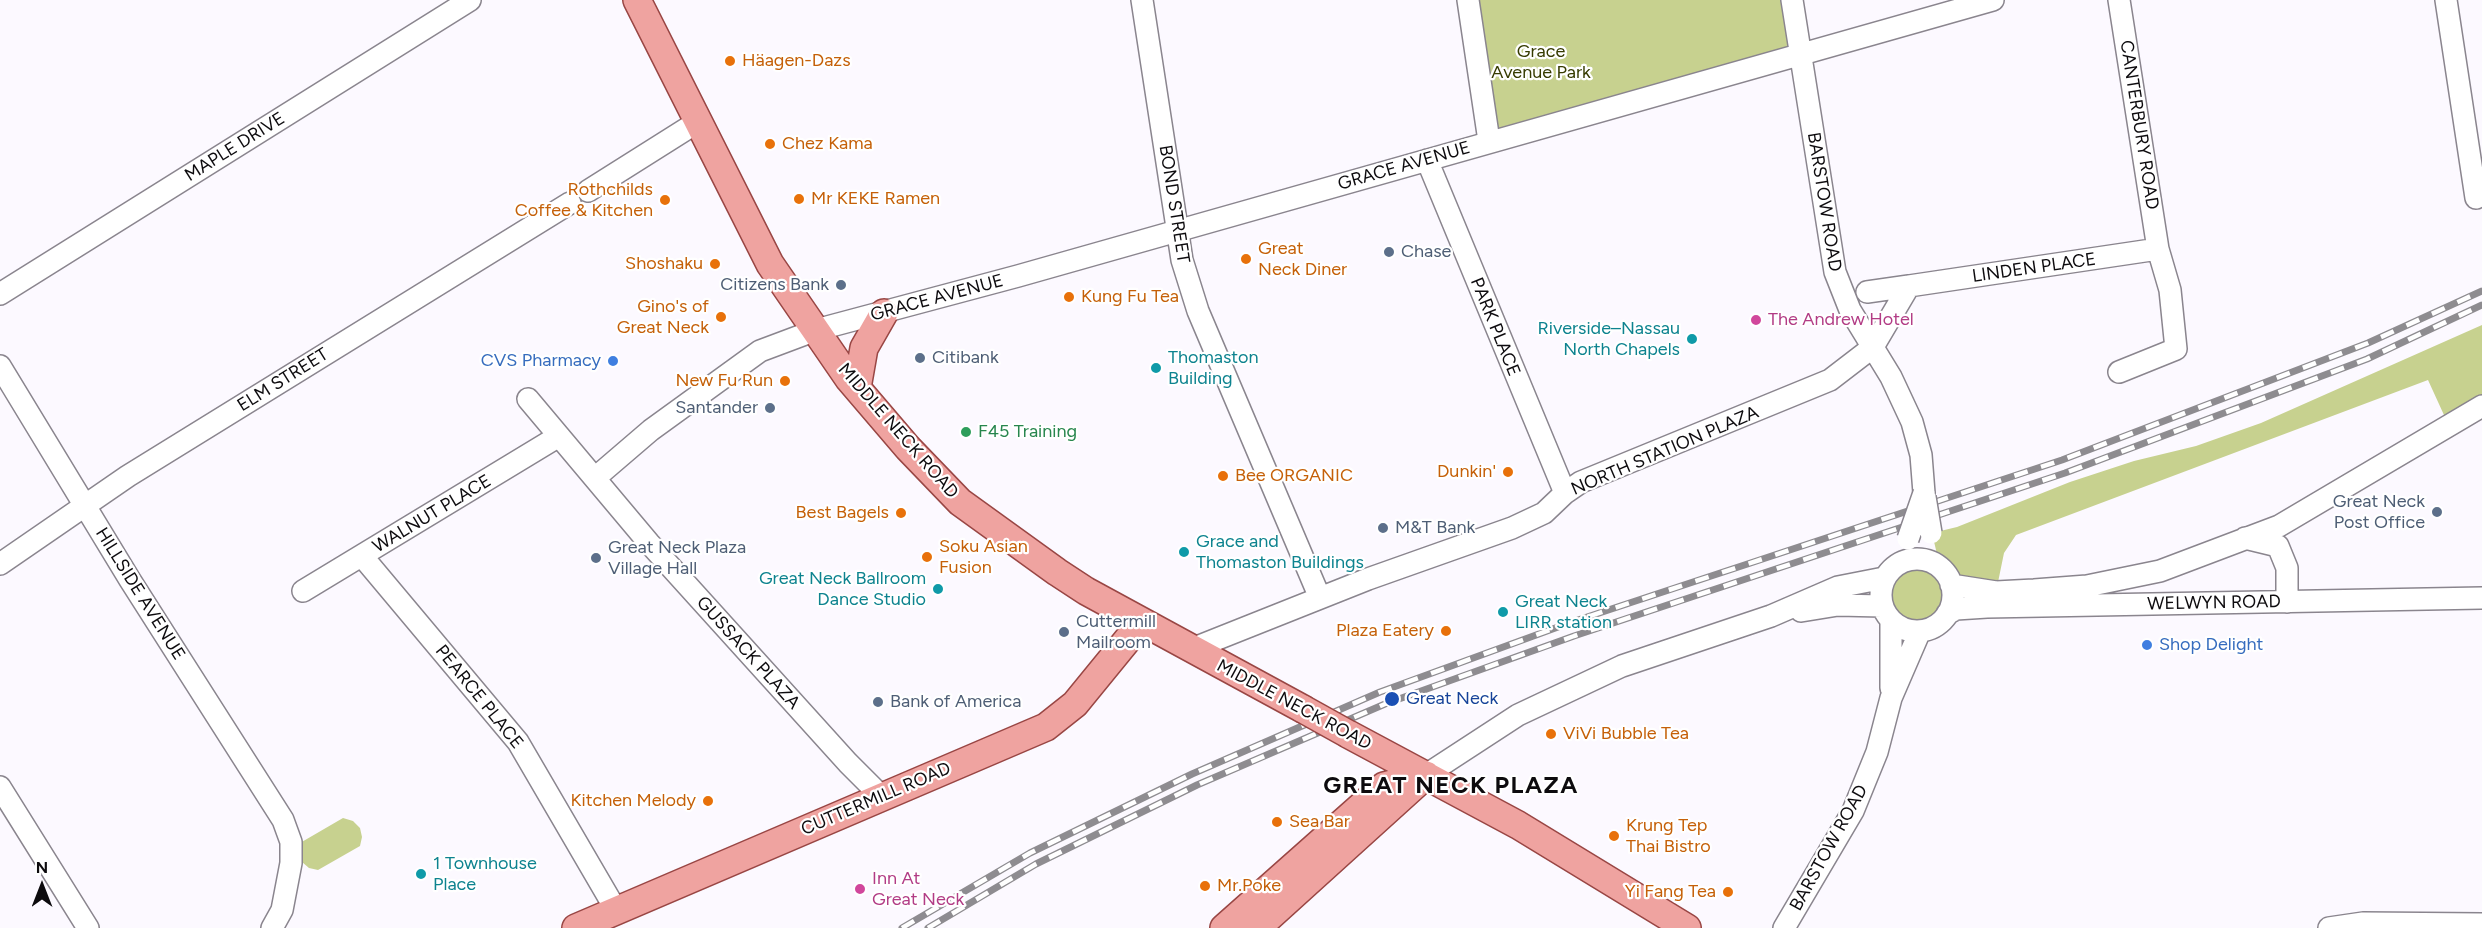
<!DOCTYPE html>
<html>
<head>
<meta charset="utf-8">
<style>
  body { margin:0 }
  #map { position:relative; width:2482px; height:928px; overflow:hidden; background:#fcf9ff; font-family:Figtree,sans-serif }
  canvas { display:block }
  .north { position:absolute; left:12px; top:856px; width:60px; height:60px; -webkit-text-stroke:4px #fff; paint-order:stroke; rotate:0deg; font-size:16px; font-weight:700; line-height:24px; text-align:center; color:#0d0b0e }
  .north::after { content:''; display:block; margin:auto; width:21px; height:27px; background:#0d0b0e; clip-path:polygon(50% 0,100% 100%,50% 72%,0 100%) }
</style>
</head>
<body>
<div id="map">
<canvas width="2482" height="928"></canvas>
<div class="north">N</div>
</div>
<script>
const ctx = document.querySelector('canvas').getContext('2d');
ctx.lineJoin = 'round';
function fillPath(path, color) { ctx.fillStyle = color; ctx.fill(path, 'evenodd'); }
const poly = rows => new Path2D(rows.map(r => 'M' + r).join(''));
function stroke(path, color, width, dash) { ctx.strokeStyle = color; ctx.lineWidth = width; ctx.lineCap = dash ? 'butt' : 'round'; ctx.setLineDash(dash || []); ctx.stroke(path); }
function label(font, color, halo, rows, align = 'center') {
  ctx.font = font + ' Figtree,sans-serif'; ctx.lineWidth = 4.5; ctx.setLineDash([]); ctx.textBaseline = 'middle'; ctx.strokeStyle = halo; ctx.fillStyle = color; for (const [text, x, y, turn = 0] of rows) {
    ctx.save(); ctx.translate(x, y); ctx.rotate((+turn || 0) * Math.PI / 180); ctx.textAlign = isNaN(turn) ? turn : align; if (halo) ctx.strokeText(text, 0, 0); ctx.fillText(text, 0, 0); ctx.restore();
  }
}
fillPath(poly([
  [1468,0,1792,0,1801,54,1489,141],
  [2482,325,2482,406,2449,426,2428,380,2016,535,2004,553,1996,592,1952,585,1950,609,1941,621,1928,629,1910,630,1900,627,1881,597,1881,588,1888,573,1901,562,1922,559,1940,567,1932,533,1957,527,2070,482,2134,461,2196,446,2261,423],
  [343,818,353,821,360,828,362,837,360,846,318,870,309,868,302,862,297,852,300,843]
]), '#c7d18f');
const minor = poly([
  [1142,0,1182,260,1198,311,1320,598],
  [1468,0,1489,141],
  [1792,0,1835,272,1850,310,1891,377,1912,422,1921,455,1924,493],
  [2119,0,2158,249,2170,290,2176,349,2119,372],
  [2446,0,2476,198],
  [1427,160,1565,493],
  [588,191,699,121],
  [1867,292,1909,286],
  [0,294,470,0],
  [0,366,130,580,283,820,291,842,291,863,282,910,272,928],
  [528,399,649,543,848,763,882,797],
  [595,478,651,430,760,351,816,330,1018,276,1993,0],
  [2245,538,2278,546,2287,568,2287,602],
  [362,556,518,742,616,910],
  '1881 595a36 36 0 1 1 72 0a36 36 0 1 1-72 0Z',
  [0,564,128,476,570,203],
  [1951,585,1996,592,2034,590,2087,586,2160,571,2279,526,2482,406],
  [303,591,559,436],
  [1801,611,1838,605,1882,606],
  [1947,614,1956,609,1987,607,2482,598],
  [1192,649,1368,579,1512,528,1544,513,1565,493,1581,482,1830,380,1873,347,1909,286,2158,249],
  [1891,688,1891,620],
  [1426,775,1518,715,1622,666,1771,616,1838,587,1884,578],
  [0,787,88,928],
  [1784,928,1853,811,1877,752,1891,698,1920,631],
  [2329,928,2363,923,2482,924]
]);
const major = poly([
  [637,0,770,264,849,379,908,448,960,502,1057,572,1086,591,1303,709],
  [857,388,864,348,884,313],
  [1348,734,1518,825,1687,928],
  [576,928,1046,727,1075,704,1142,622],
  [1224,928,1384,786,1426,775],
  [1257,928,1425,776]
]);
stroke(minor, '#8a858e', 24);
stroke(major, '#994644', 30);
stroke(minor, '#fff', 21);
stroke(major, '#efa3a0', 27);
const rail = poly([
  [902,928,1030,853,1192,774,1380,692,1569,623,2062,460,2368,343,2482,291],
  [928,928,1036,864,1197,785,1385,704,1574,636,2065,473,2367,359,2482,305]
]);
stroke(rail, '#8e8c90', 7);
stroke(rail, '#fff', 4.5, [14]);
const minorBridge = poly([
  [1925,497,1931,533],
  [1908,539,1924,493]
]);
const majorBridge = poly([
  [1303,709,1348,734]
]);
stroke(minorBridge, '#8a858e', 24, []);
stroke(majorBridge, '#994644', 30, []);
stroke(minorBridge, '#fff', 21);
stroke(majorBridge, '#efa3a0', 27);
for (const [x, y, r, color] of [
  [730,61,6,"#e8710a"],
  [770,144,6,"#e8710a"],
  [799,199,6,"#e8710a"],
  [665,200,6,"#e8710a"],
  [1389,252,6,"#5c6f8a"],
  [1246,259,6,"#e8710a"],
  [715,264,6,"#e8710a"],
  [841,285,6,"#5c6f8a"],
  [1069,297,6,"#e8710a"],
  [721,317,6,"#e8710a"],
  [1756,320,6,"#d1479c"],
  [1692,339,6,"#0f9aa8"],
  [920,358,6,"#5c6f8a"],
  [613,361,6,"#3f7fe0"],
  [1156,368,6,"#0f9aa8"],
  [785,381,6,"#e8710a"],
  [770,408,6,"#5c6f8a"],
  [966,432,6,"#2e9e5b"],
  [1508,472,6,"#e8710a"],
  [1223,476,6,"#e8710a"],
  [2437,512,6,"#5c6f8a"],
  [901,513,6,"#e8710a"],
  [1383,528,6,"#5c6f8a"],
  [1184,552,6,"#0f9aa8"],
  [927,557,6,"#e8710a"],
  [596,558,6,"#5c6f8a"],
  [938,589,6,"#0f9aa8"],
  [1503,612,6,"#0f9aa8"],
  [1446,631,6,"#e8710a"],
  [1064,632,6,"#5c6f8a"],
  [2147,645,6,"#3f7fe0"],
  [1392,699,8,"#1a4fb4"],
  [878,702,6,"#5c6f8a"],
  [1551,734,6,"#e8710a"],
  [708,801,6,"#e8710a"],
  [1277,822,6,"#e8710a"],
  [1614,836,6,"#e8710a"],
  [421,874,6,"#0f9aa8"],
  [1205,886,6,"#e8710a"],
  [860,889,6,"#d1479c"],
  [1728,892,6,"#e8710a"]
]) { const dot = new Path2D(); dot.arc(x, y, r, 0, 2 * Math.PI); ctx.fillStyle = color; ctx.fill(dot); stroke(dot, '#fff', 2); }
label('18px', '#363b00', '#fff', [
  ["Grace",1541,52],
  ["Avenue Park",1541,73]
]);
label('18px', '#c56008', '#fff', [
  ["Häagen-Dazs",742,61],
  ["Chez Kama",782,144],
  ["Rothchilds",653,190,"right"],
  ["Coffee & Kitchen",653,211,"right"],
  ["Mr KEKE Ramen",811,199],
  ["Great",1258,249],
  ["Neck Diner",1258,270],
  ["Shoshaku",703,264,"right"],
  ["Kung Fu Tea",1081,297],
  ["Gino's of",709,307,"right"],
  ["Great Neck",709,328,"right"],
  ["New Fu Run",773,381,"right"],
  ["Dunkin'",1496,472,"right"],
  ["Bee ORGANIC",1235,476],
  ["Best Bagels",889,513,"right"],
  ["Soku Asian",939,547],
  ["Fusion",939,568],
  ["Plaza Eatery",1434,631,"right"],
  ["ViVi Bubble Tea",1563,734],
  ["Kitchen Melody",696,801,"right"],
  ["Sea Bar",1289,822],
  ["Krung Tep",1626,826],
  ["Thai Bistro",1626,847],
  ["Mr.Poke",1217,886],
  ["Yi Fang Tea",1716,892,"right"]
], 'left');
label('18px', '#0d0b0e', '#fff', [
  ["CANTERBURY ROAD",2139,125,81],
  ["MAPLE DRIVE",235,147,-32],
  ["GRACE AVENUE",1404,166,-16],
  ["BARSTOW ROAD",1824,202,81],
  ["BOND STREET",1174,204,81],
  ["LINDEN PLACE",2034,268,-8],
  ["GRACE AVENUE",937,298,-15],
  ["PARK PLACE",1495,327,68],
  ["ELM STREET",283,380,-32],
  ["MIDDLE NECK ROAD",898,431,49],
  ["NORTH STATION PLAZA",1665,451,-23],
  ["WALNUT PLACE",432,514,-31],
  ["HILLSIDE AVENUE",140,594,58],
  ["WELWYN ROAD",2214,603,-1],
  ["GUSSACK PLAZA",748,653,48],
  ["PEARCE PLACE",479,697,51],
  ["MIDDLE NECK ROAD",1294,705,28],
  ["CUTTERMILL ROAD",876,799,-23],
  ["BARSTOW ROAD",1829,848,-61]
]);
label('18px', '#4e5e75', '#fff', [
  ["Chase",1401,252],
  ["Citizens Bank",829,285,"right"],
  ["Citibank",932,358],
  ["Santander",758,408,"right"],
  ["Great Neck",2425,502,"right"],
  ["Post Office",2425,523,"right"],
  ["M&T Bank",1395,528],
  ["Great Neck Plaza",608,548],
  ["Village Hall",608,569],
  ["Cuttermill",1076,622],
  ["Mailroom",1076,643],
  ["Bank of America",890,702]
], 'left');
label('18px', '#b23c85', '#fff', [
  ["The Andrew Hotel",1768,320],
  ["Inn At",872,879],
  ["Great Neck",872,900]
], 'left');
label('18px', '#0d838f', '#fff', [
  ["Riverside–Nassau",1680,329,"right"],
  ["North Chapels",1680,350,"right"],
  ["Thomaston",1168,358],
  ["Building",1168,379],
  ["Grace and",1196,542],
  ["Thomaston Buildings",1196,563],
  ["Great Neck Ballroom",926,579,"right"],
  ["Dance Studio",926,600,"right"],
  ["Great Neck",1515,602],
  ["LIRR station",1515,623],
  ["1 Townhouse",433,864],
  ["Place",433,885]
], 'left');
label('18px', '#366cbe', '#fff', [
  ["CVS Pharmacy",601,361],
  ["Shop Delight",2159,645,"left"]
], 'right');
label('18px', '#27864d', '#fff', [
  ["F45 Training",978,432]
], 'left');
label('18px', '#164399', '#fff', [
  ["Great Neck",1406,699]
], 'left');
ctx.letterSpacing = '1.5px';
label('bold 24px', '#0d0b0e', '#fff', [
  ["GREAT NECK PLAZA",1451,786]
]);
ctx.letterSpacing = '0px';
</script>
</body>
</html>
